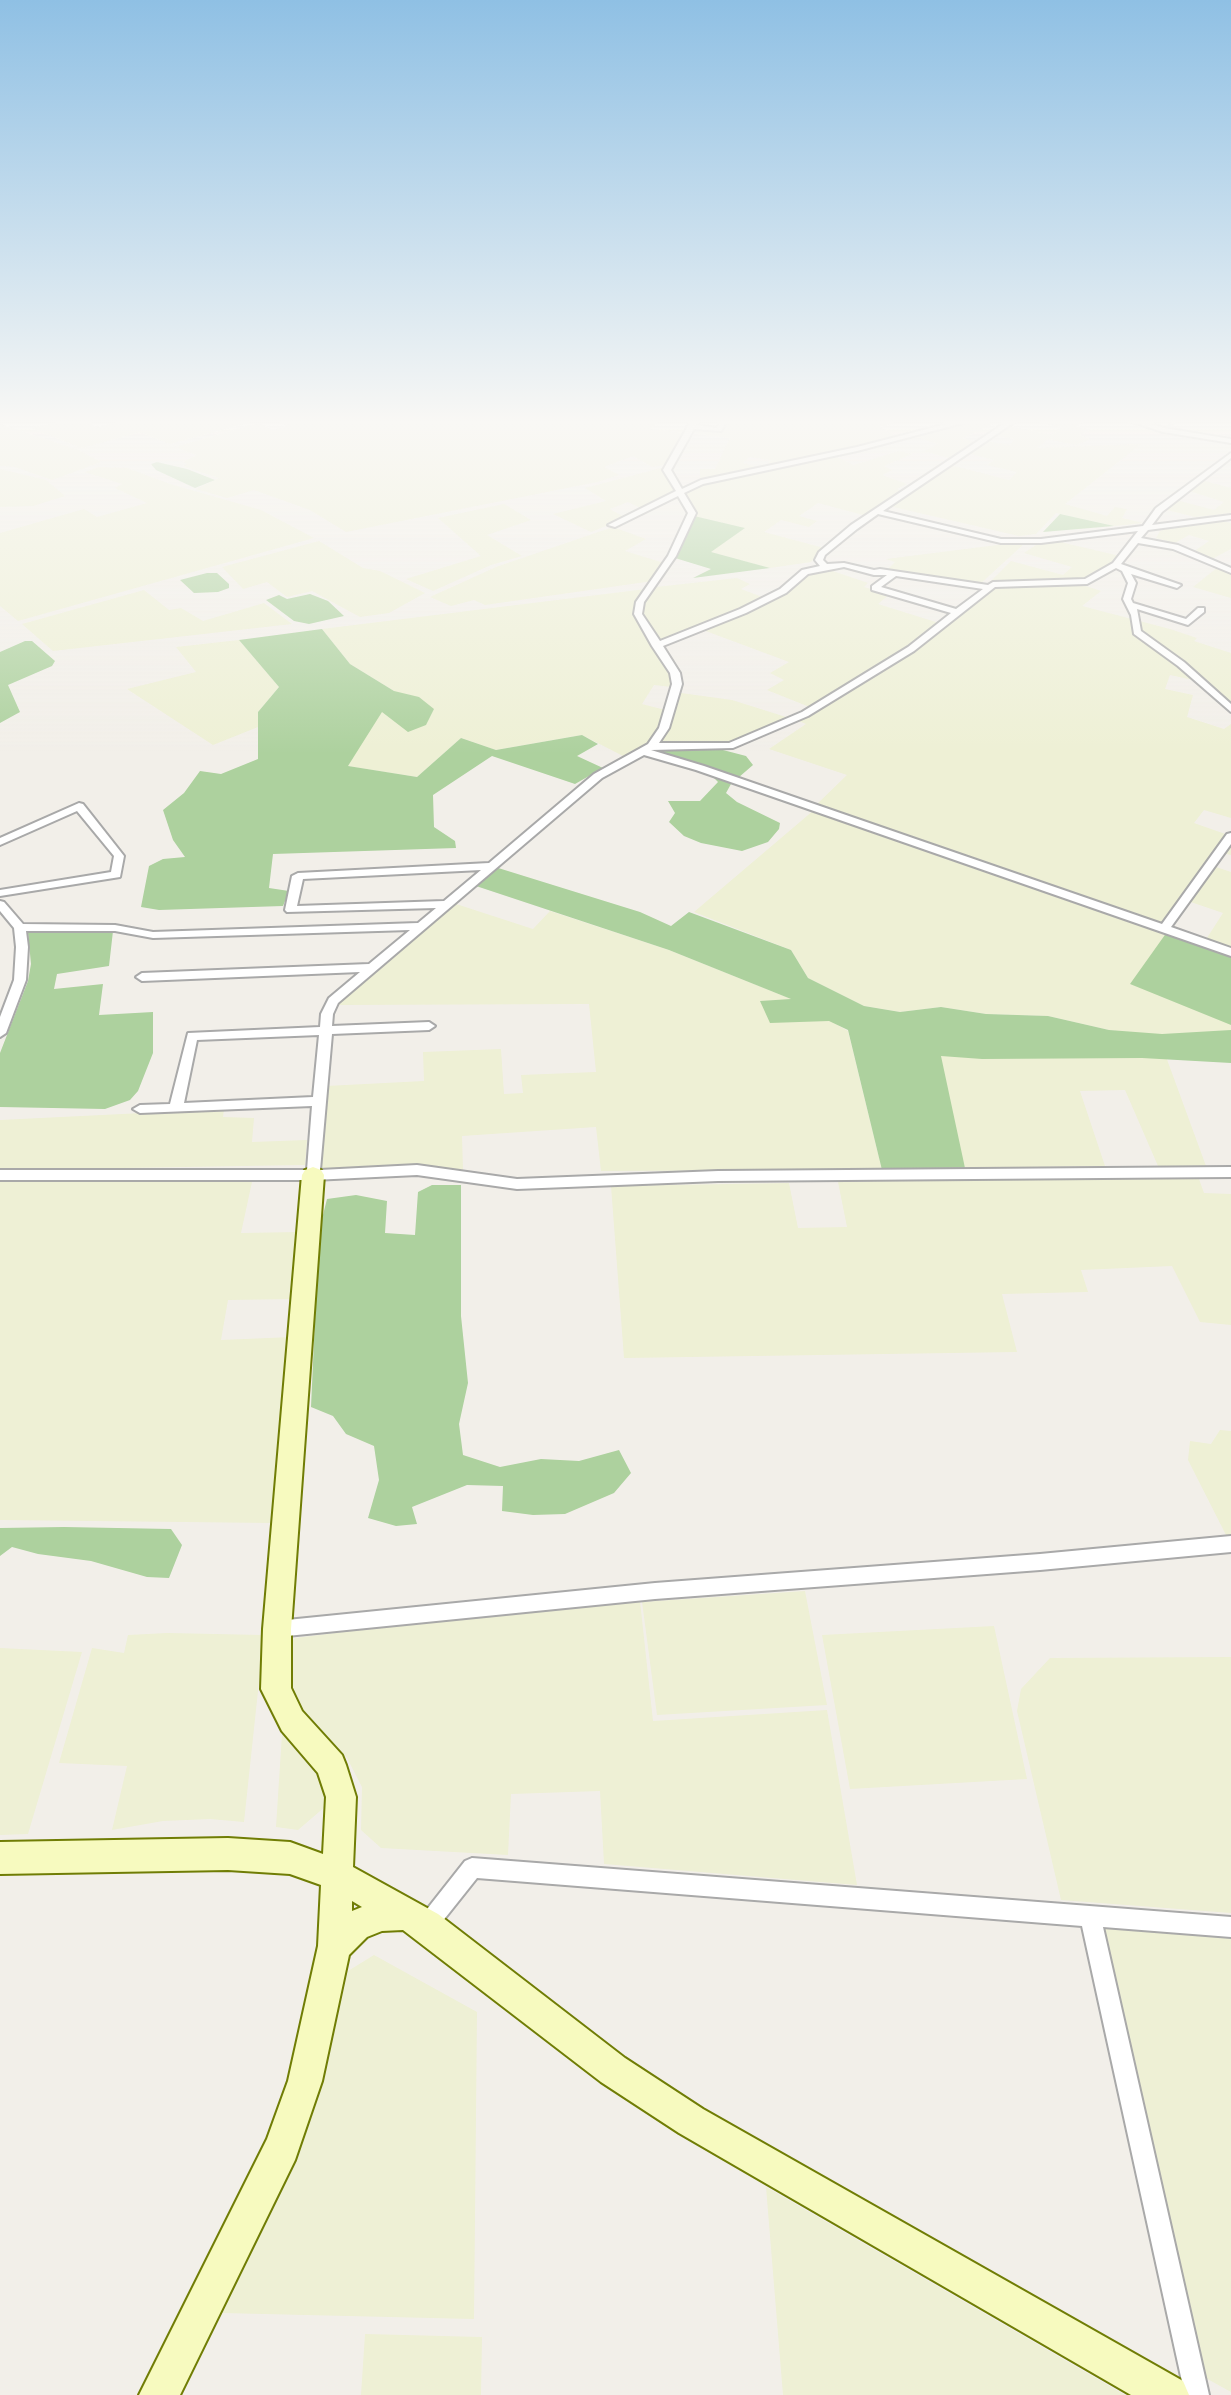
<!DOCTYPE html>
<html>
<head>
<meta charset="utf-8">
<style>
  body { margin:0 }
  canvas { display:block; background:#f2efe9 }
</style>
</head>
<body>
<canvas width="1231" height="2395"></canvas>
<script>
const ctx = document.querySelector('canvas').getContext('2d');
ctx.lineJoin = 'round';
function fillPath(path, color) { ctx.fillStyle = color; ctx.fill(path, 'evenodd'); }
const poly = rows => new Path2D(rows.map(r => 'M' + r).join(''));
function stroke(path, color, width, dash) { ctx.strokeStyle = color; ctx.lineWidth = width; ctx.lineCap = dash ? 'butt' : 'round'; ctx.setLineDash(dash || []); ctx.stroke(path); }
fillPath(poly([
  [73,419,89,419,95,428,130,419,262,419,170,444,140,432,82,448,31,428],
  [274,419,660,419,651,429,685,433,664,465,652,467,633,456,604,467,619,475,597,482,346,532,310,510,254,490,227,498,196,489,219,478,183,466,188,464,183,462,197,455,175,447,258,423,273,430,288,426],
  [728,419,905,419,880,427,899,438,766,466,771,460,749,457,743,463,758,467,700,481,700,469,715,469,730,438,690,433,693,429,720,431],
  [1020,419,1086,421,1077,426,1089,430,1079,435,1090,439,1077,445,1048,439,1037,448,1141,444,1065,504,1107,516,1115,507,1127,509,1122,518,1143,523,1114,526,1056,513,1036,534,1019,536,889,506,950,465,1009,480,1017,472,987,465,994,460,967,453,984,441,1010,445,1014,439,994,435,1010,426,1051,435,1063,427],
  [979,420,993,424,963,438,975,443,952,459,924,451,938,444,917,437],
  [0,424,78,450,101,462,52,480,15,467,0,466],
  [899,451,912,454,884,466,892,470,882,475,907,484,897,489,903,492,867,516,818,503,799,516,817,521,809,527,781,520,764,532,824,548,811,562,770,568,710,552,744,528,694,516,681,492,703,483,834,456,854,465],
  [99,467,127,468,170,484,261,510,314,538,18,621,0,606,0,533,84,509,97,517,147,503,115,488,122,484,85,472],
  [665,467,675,491,642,509,628,502,610,509,626,518,591,532,553,514,606,501,585,488],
  [0,469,46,480,65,496,33,506,0,507],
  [1201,480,1231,488,1231,513,1195,517,1163,509,1176,500,1214,510,1224,502,1186,490],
  [504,504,531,520,487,535,522,556,491,565,433,591,406,579,481,556,438,518],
  [1222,521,1231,523,1231,549,1210,560,1193,552,1209,541,1189,535,1175,543,1156,538,1160,531,1178,525],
  [613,527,646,539,625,551,664,563,653,581,485,605,474,600,451,606,430,597,496,567],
  [319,541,363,568,380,571,425,593,389,613,360,617,312,591,287,597,267,582,243,589,222,567],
  [1056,541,1120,556,1113,564,1080,584,1101,591,1082,606,1170,629,1197,638,1194,641,1231,653,1231,709,1198,681,1170,675,1165,689,1193,695,1187,717,1224,729,1231,724,1231,818,1204,810,1194,823,1231,836,1231,855,1219,852,1210,865,1231,872,1231,950,1205,941,1223,913,1182,899,1162,927,815,806,847,775,769,749,806,724,794,719,840,698,906,655,991,587,988,584,1011,561,1063,575,1072,567,1024,553,1039,543],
  [1021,542,1025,543,979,585,886,571,895,562,886,559],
  [1218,567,1231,573,1231,598,1193,587],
  [824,568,868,583,864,587,890,594,878,604,939,623,905,650,812,708,767,690,784,680,770,673,789,662,695,627,657,643,641,614,644,602,656,587,737,578,750,584,741,589,770,600,807,572],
  [646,589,636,602,634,617,671,674,672,687,654,685,642,704,665,710,659,727,646,745,623,756,582,735,496,750,461,738,417,777,347,766,394,691,350,664,322,629],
  [144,590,169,610,181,608,203,621,264,603,292,624,53,651,22,624],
  [239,640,279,687,258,712,258,727,213,745,127,689,196,672,176,647],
  [681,693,732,700,786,717,728,745,657,745,673,717],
  [814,810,1167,932,1231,1017,1231,1049,1109,1030,1048,1016,986,1014,941,1007,900,1012,864,1006,808,978,791,950,694,912],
  [453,903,533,929,550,911,669,950,794,1000,848,1031,882,1170,601,1171,596,1127,462,1136,463,1170,419,1167,320,1170,326,1086,424,1081,423,1052,501,1049,504,1094,523,1093,521,1075,596,1072,589,1004,337,1005],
  [931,1052,1165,1054,1206,1166,1158,1166,1125,1090,1080,1091,1105,1166,965,1168],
  [224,1109,223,1117,254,1118,252,1142,307,1140,305,1165,0,1170,0,1120],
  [954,1179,1199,1179,1204,1193,1231,1194,1231,1325,1200,1322,1172,1266,1081,1270,1088,1292,1002,1294,1017,1352,624,1358,611,1186,789,1183,798,1228,847,1227,838,1182],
  [0,1182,252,1182,241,1233,300,1232,294,1299,228,1300,221,1340,292,1337,273,1523,0,1520],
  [1220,1430,1231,1431,1231,1535,1226,1535,1188,1460,1190,1441,1211,1444],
  [805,1591,827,1705,657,1715,642,1602],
  [640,1601,653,1721,827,1710,857,1885,604,1864,600,1791,511,1794,508,1855,381,1848,361,1830,362,1787,347,1758,315,1726,294,1698,287,1679,288,1645,295,1638,455,1618],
  [994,1626,1027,1779,850,1789,822,1635],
  [167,1633,264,1635,244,1822,210,1819,163,1821,112,1830,127,1766,59,1763,92,1648,124,1653,128,1635],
  [0,1648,82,1652,28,1834,0,1835],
  [1231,1657,1231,1913,1061,1900,1017,1711,1021,1689,1050,1658],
  [282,1734,320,1779,326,1806,298,1830,276,1827],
  [1105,1928,1231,1937,1231,2392,1202,2376],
  [374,1955,477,2012,474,2319,221,2313,288,2174,322,2086,348,1971],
  [766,2187,1125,2395,783,2395],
  [365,2334,482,2337,481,2395,361,2395]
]), '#eef0d5');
fillPath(poly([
  [157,462,187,469,215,480,195,488,156,470,151,464],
  [1060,514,1114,526,1043,532],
  [694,516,745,528,711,552,770,568,693,578,711,569,675,558],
  [207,573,217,573,229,584,229,588,218,592,194,593,180,580],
  [310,594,328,601,344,616,309,624,294,621,266,600,279,595,287,599],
  [322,629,350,664,394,691,419,697,434,709,426,725,408,732,382,712,348,766,417,777,461,738,496,750,582,735,598,744,577,756,603,768,575,784,492,756,433,795,434,827,455,841,456,848,273,854,269,888,289,891,283,906,159,910,141,907,149,866,163,859,185,857,173,840,163,810,184,793,200,771,221,774,258,759,258,712,279,687,239,640],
  [25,641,32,641,55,661,52,666,8,685,20,712,0,723,0,652],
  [659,749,723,750,746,756,753,765,731,784,726,793,737,802,780,823,779,829,768,842,742,851,701,843,684,836,669,822,675,813,668,801,700,801,718,782,714,778,716,770,659,753],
  [495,867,640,912,671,926,689,912,791,950,808,978,864,1006,900,1012,941,1007,986,1014,1048,1016,1109,1030,1162,1034,1231,1030,1231,1063,1142,1058,982,1059,941,1056,965,1168,882,1170,848,1030,829,1021,770,1023,760,1001,791,999,669,950,473,885],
  [113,931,109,966,57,974,54,989,103,984,99,1015,153,1012,153,1053,138,1091,130,1100,105,1109,0,1107,0,1053,28,981,31,964,28,933],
  [1167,932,1231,954,1231,1025,1130,984],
  [432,1185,461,1185,461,1316,468,1383,459,1424,463,1455,500,1467,541,1459,579,1461,619,1450,631,1473,614,1493,565,1514,533,1515,502,1511,503,1486,467,1485,412,1507,417,1524,396,1526,368,1518,379,1480,374,1446,346,1434,333,1416,311,1407,319,1231,327,1199,356,1195,387,1201,385,1233,415,1235,418,1192],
  [64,1527,171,1529,182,1545,169,1578,147,1577,91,1561,38,1554,12,1547,0,1556,0,1528]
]), '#add19e');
stroke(poly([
  [1166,428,1178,419]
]), '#aad3df', 3);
const street = poly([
  [692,419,699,419,696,425,717,428,721,419,728,419,721,431,694,429,671,470,682,489,701,480,857,447,966,419,978,419,857,451,703,484,684,493,696,513,676,556,644,602,642,614,660,641,740,609,780,589,802,570,820,566,815,560,819,552,851,525,1011,419,1019,419,883,511,1001,539,1041,539,1143,526,1156,508,1231,453,1231,458,1162,512,1152,525,1231,515,1231,519,1148,530,1141,538,1178,545,1231,568,1231,573,1173,549,1138,543,1121,564,1181,585,1177,588,1131,574,1136,583,1131,599,1133,603,1186,619,1198,608,1204,608,1204,612,1188,625,1137,609,1141,631,1184,662,1231,704,1231,712,1178,666,1134,634,1131,615,1123,599,1128,583,1122,571,1116,568,1087,584,995,587,914,651,808,716,733,748,651,750,704,766,1162,924,1227,834,1231,833,1231,844,1171,927,1231,948,1231,956,696,770,644,755,602,778,338,1003,333,1014,332,1026,429,1022,435,1026,429,1030,332,1034,320,1170,417,1165,517,1179,718,1171,1231,1167,1231,1177,718,1181,517,1189,417,1175,313,1180,0,1180,0,1170,307,1170,312,1106,140,1113,133,1109,140,1105,170,1104,188,1033,320,1027,321,1014,329,998,360,972,142,981,136,977,142,973,369,964,410,930,153,938,115,931,26,931,28,947,26,980,6,1033,0,1037,0,1017,14,980,16,947,14,928,0,911,0,901,4,902,23,924,115,925,153,932,418,923,436,908,287,912,285,910,292,876,298,873,489,863,594,774,648,744,659,728,672,684,670,673,652,646,634,614,636,602,668,556,688,513,678,496,615,527,608,525,676,491,663,470,692,419],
  [878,514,1001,543,1041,543,1138,531,1113,563,1085,579,993,582,988,585,880,569,874,570,844,563,827,564,823,560,825,555,857,529,878,514],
  [844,567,874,575,887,575,872,586,872,590,951,613,908,647,802,712,729,743,659,743,669,728,682,684,680,673,663,646,746,613,786,593,808,574,844,567],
  [896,576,983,589,956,609,881,587,896,576],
  [481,870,444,901,297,906,303,879,481,870],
  [319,1035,313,1097,184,1103,197,1040,319,1035],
  [1124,419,1135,419,1164,428,1231,439,1231,443,1163,432,1124,419],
  [79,803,83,804,124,856,120,877,0,896,0,890,111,872,114,856,77,811,0,845,0,838,79,803],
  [1231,1536,1231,1552,1040,1570,655,1599,277,1637,271,1635,268,1629,271,1623,277,1621,655,1583,1040,1554,1231,1536],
  [472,1858,1231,1917,1231,1937,1103,1927,1209,2395,1185,2395,1082,1926,477,1878,434,1932,427,1935,420,1932,417,1925,420,1918,465,1861,472,1858]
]);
const secondary = poly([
  [313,1167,321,1170,324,1175,291,1629,291,1688,302,1711,342,1755,346,1765,356,1797,353,1867,438,1914,625,2058,703,2109,1183,2381,1189,2395,1131,2395,679,2133,601,2082,403,1930,382,1931,367,1937,349,1955,322,2081,295,2160,180,2395,139,2395,267,2139,288,2081,318,1946,321,1885,290,1874,228,1870,0,1874,0,1842,228,1838,290,1842,323,1854,326,1797,318,1773,282,1731,261,1689,263,1629,302,1175,305,1170,313,1167],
  [352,1901,362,1907,352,1911,352,1901]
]);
stroke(street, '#a9a9a9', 4);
stroke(secondary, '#707d05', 4);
fillPath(street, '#fff');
fillPath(secondary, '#f7fabf');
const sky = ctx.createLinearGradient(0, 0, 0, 754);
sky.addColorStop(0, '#8fc0e4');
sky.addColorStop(0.56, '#f9f8f5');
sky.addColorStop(1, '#f9f8f500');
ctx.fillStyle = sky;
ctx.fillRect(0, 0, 1231, 754);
</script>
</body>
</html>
